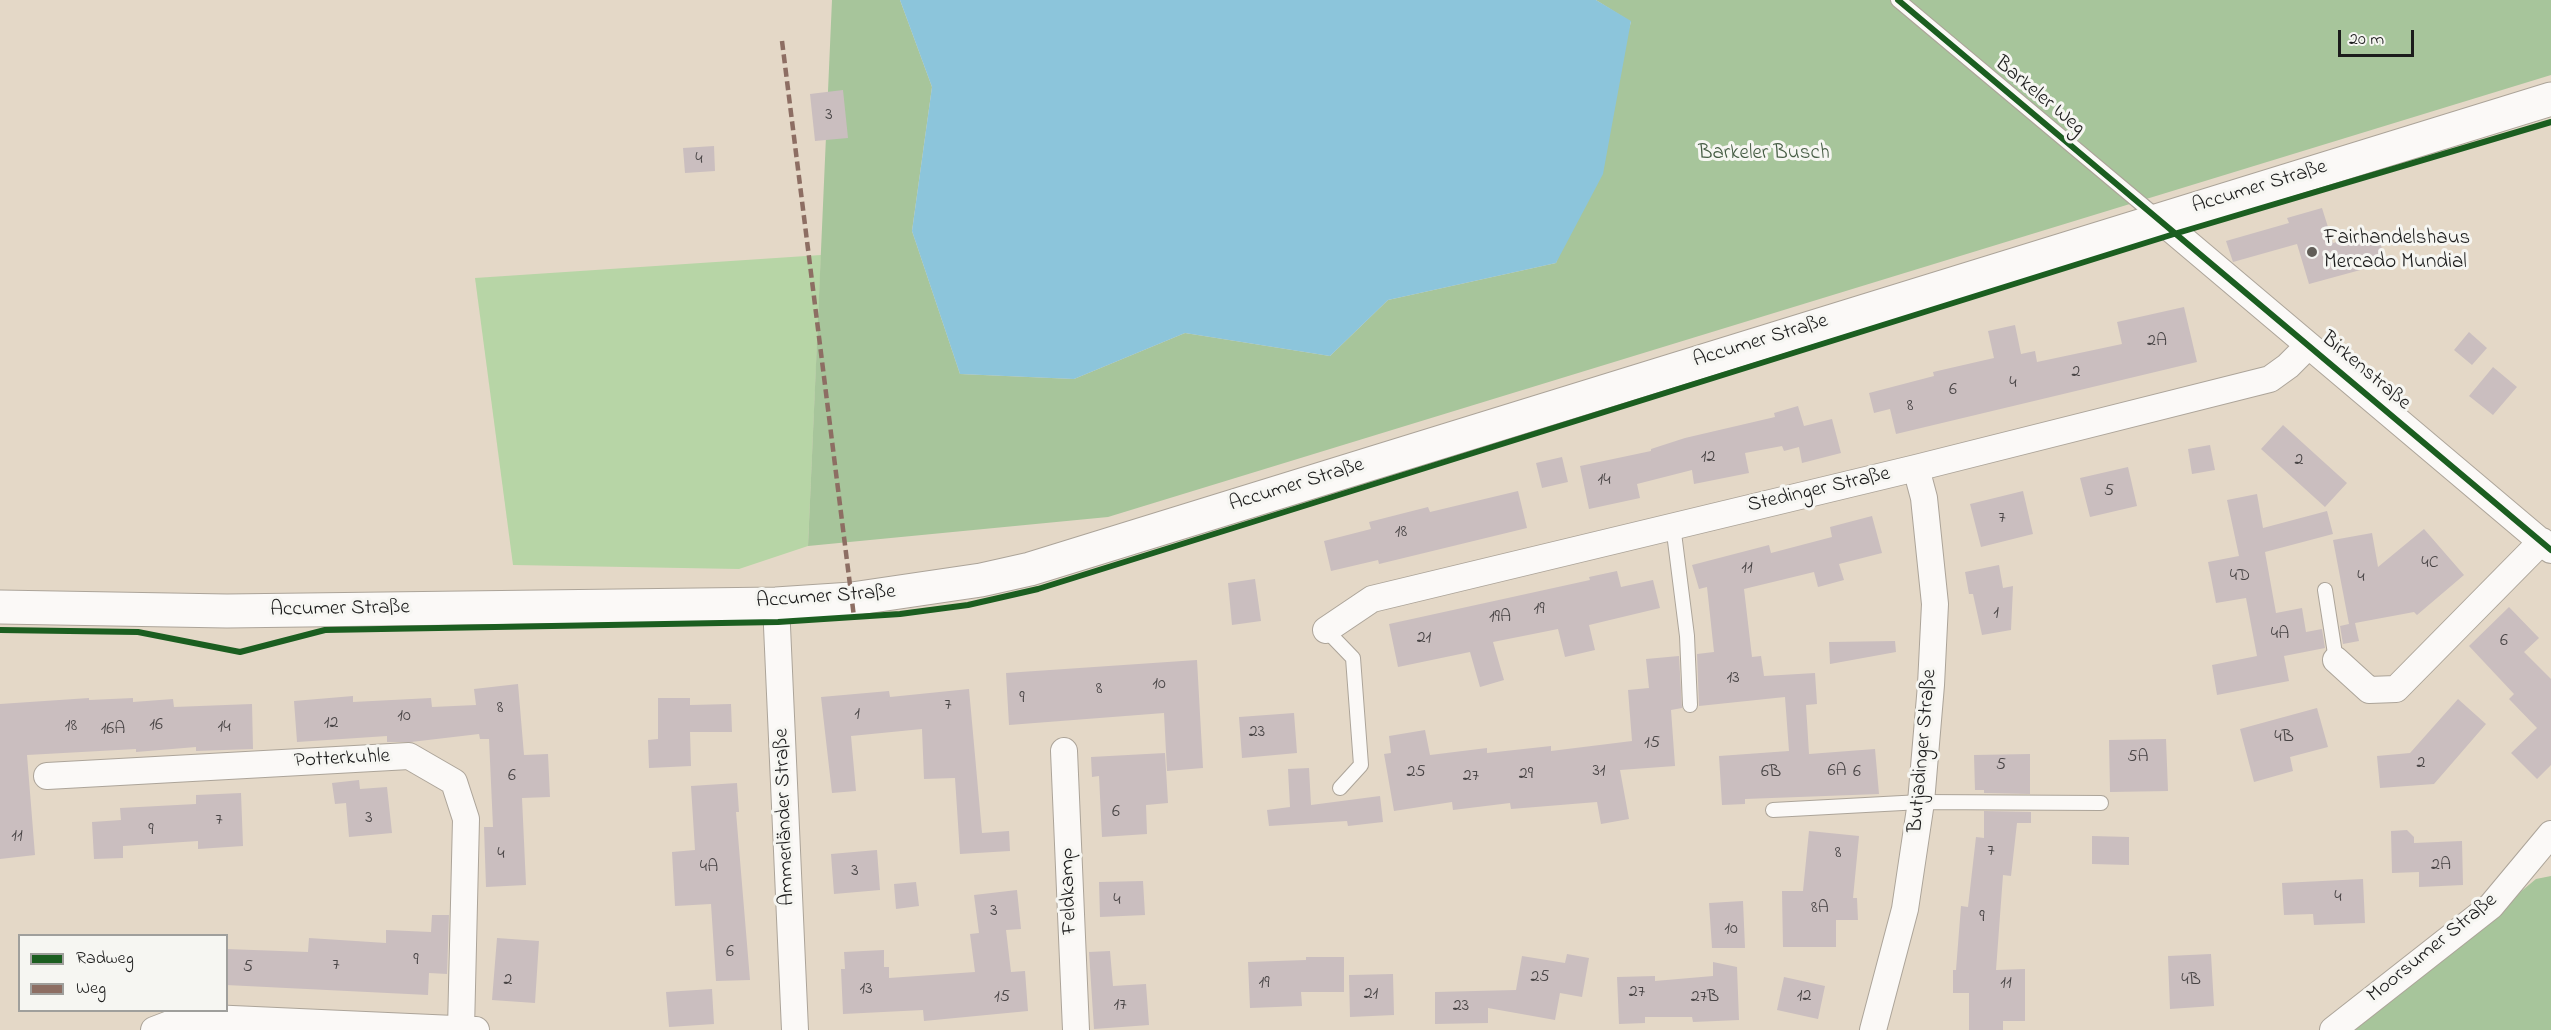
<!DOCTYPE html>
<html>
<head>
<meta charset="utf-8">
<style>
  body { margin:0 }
  #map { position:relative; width:2551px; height:1030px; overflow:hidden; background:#e4d8c7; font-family:"Indie Flower",sans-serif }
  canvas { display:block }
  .legend { position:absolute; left:18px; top:934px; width:210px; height:78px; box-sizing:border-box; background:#f6f6f2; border:2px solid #9f9f9c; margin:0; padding:8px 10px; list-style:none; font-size:18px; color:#1c1c1c }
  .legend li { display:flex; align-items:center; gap:12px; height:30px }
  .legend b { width:30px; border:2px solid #9f9f9c }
  .scale { position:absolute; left:2338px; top:30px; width:76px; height:27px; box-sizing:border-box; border:3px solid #1c1c1c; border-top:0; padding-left:8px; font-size:18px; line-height:21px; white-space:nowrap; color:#1c1c1c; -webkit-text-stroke:4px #f6f6f2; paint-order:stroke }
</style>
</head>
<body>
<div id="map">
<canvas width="2551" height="1030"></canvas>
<ul class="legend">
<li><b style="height:8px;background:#1b5e20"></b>Radweg</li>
<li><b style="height:8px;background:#8d6e63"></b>Weg</li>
</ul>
<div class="scale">20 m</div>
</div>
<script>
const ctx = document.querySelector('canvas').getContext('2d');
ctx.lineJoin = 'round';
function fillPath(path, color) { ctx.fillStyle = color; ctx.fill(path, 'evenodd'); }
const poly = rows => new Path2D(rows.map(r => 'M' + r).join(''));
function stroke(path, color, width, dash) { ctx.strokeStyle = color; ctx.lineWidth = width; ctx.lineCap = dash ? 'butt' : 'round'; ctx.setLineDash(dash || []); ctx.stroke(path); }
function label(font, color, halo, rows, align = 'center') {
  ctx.font = font + ' "Indie Flower",sans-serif'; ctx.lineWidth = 6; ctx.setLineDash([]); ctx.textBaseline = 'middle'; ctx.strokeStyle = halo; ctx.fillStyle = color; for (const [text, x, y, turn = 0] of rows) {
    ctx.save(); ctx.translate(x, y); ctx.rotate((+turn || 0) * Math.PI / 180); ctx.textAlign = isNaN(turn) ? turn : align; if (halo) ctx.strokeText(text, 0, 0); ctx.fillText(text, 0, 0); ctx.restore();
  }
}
fillPath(poly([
  [821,255,808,546,739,569,513,565,475,278]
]), '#b7d5a6');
fillPath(poly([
  [832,0,900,0,932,87,912,231,960,374,1074,379,1185,333,1330,356,1388,300,1556,263,1631,22,1596,0,2551,0,2551,75,1108,517,808,546],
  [2551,876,2551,1030,2354,1030,2536,879]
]), '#a7c59b');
fillPath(poly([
  [900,0,1596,0,1631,21,1603,174,1556,263,1388,300,1330,356,1185,333,1074,379,960,374,912,231,932,87]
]), '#8cc5db');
fillPath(poly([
  [843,90,848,138,815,141,810,94],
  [714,146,715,171,685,173,683,148],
  [2322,208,2333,243,2377,232,2386,263,2309,284,2297,244,2233,262,2226,241,2289,223,2287,218],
  [2184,307,2197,362,1896,434,1890,409,1874,413,1869,393,1934,376,1933,372,1994,358,1988,331,2015,325,2021,354,2035,351,2037,362,2122,344,2117,322],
  [2469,332,2487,348,2472,365,2454,350],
  [2493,367,2517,387,2493,415,2469,396],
  [1798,406,1804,426,1832,419,1841,453,1802,463,1799,447,1784,451,1782,446,1745,453,1749,473,1694,484,1692,470,1637,484,1640,498,1589,509,1580,466,1651,451,1651,449,1685,438,1775,417,1774,413],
  [2283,425,2347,483,2325,507,2261,449],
  [2210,445,2215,470,2192,474,2188,449],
  [1562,457,1568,482,1542,488,1536,463],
  [2128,467,2137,506,2090,517,2080,478],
  [1518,491,1527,528,1379,564,1378,560,1331,571,1324,541,1371,529,1369,522,1428,507,1430,512],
  [2023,491,2033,534,1981,547,1970,504],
  [2257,494,2263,528,2327,511,2333,534,2265,552,2276,613,2302,608,2306,632,2322,629,2325,648,2284,656,2289,681,2217,695,2212,665,2257,656,2246,598,2216,603,2208,562,2239,556,2227,500],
  [1872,516,1882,553,1839,564,1844,580,1818,587,1814,572,1744,589,1752,657,1761,656,1764,676,1815,673,1817,704,1806,705,1809,754,1875,749,1879,794,1745,799,1745,804,1722,805,1719,756,1789,751,1785,697,1699,706,1697,654,1714,652,1707,587,1699,589,1692,565,1769,545,1771,553,1832,537,1830,527],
  [2424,529,2464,575,2417,615,2414,612,2355,623,2359,641,2343,644,2340,626,2349,624,2333,540,2372,533,2378,567],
  [1999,565,2003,588,2013,586,2011,630,1982,635,1973,594,1969,594,1965,572],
  [1617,571,1621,587,1653,580,1660,608,1589,625,1595,650,1565,657,1558,629,1493,642,1504,680,1480,687,1470,652,1398,667,1389,624,1590,580,1589,577],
  [1255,579,1261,621,1232,625,1228,583],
  [2509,607,2539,638,2524,652,2551,679,2551,765,2537,779,2511,753,2537,728,2509,699,2514,694,2469,646],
  [1895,641,1896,652,1830,664,1829,642],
  [1679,656,1682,708,1671,710,1675,766,1620,770,1629,819,1601,824,1597,802,1511,809,1510,803,1453,810,1452,802,1394,811,1384,754,1391,753,1389,736,1425,730,1430,755,1487,748,1487,753,1551,746,1551,751,1632,741,1628,690,1649,688,1646,659],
  [1197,660,1203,768,1167,771,1164,713,1009,725,1006,673],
  [518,684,524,755,548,754,550,797,522,798,526,885,486,887,484,827,493,827,489,739,480,739,479,734,411,742,387,742,387,736,297,742,294,701,353,696,353,702,431,698,432,707,476,705,474,689],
  [969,689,982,833,1009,831,1010,851,960,854,955,778,924,779,922,729,851,736,856,791,832,793,821,697,889,691,890,697],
  [89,698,89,700,133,698,133,702,173,699,174,707,252,704,253,749,196,751,196,747,136,752,136,749,27,755,35,855,0,859,0,704],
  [658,698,690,698,690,705,731,704,732,732,690,732,691,766,649,768,648,740,658,739],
  [2458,699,2486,724,2434,784,2380,788,2377,756,2410,753],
  [2317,708,2328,747,2290,757,2293,771,2254,782,2240,729],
  [1294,713,1297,753,1242,758,1239,717],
  [2166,739,2168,791,2110,792,2109,740],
  [1165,753,1168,803,1146,805,1147,834,1102,837,1099,776,1092,777,1091,757],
  [2030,754,2030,794,1984,793,1984,790,1975,790,1974,755],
  [1309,768,1311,805,1380,796,1383,822,1348,826,1347,821,1269,826,1267,810,1290,807,1288,769],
  [359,780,360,789,387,787,392,833,349,837,346,803,335,804,332,783],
  [737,783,739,812,736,812,750,980,716,981,711,904,675,906,672,852,695,850,691,786],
  [241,793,243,846,198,849,198,841,123,846,123,858,94,859,92,822,121,820,120,808,196,804,196,795],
  [1984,811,2031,812,2031,823,2017,823,2011,876,2003,875,1996,970,2025,969,2025,1021,2003,1021,2003,1030,1969,1030,1969,993,1953,993,1953,970,1956,970,1961,906,1968,907,1976,837,1984,838],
  [2407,830,2414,837,2414,843,2462,841,2463,885,2419,887,2419,872,2392,873,2391,831],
  [1809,831,1859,836,1853,898,1857,898,1858,920,1836,920,1836,947,1783,947,1782,891,1803,891],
  [2092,836,2129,837,2129,865,2092,864],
  [877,850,880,890,834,894,831,854],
  [2363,879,2365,923,2314,925,2313,914,2284,915,2282,883],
  [1143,881,1145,915,1100,917,1099,882],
  [916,882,919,906,896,909,894,884],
  [1017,890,1021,929,1006,930,1011,972,1025,971,1028,1011,924,1021,923,1010,843,1014,841,969,845,969,844,952,884,950,884,967,889,967,889,978,975,972,970,934,979,933,974,895],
  [1743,901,1745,948,1712,948,1709,903],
  [432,915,449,915,447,974,429,973,428,995,226,985,226,949,308,952,309,938,386,943,386,930,431,932],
  [497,938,539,941,535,1003,492,1000],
  [1110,951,1113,986,1146,984,1149,1025,1094,1029,1089,952],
  [1567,954,1589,958,1582,997,1560,993,1555,1020,1488,1008,1488,1023,1435,1024,1435,992,1516,990,1522,956,1565,963],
  [2211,954,2214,1006,2170,1009,2168,956],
  [1306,957,1344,957,1344,992,1301,992,1302,1006,1250,1008,1248,962,1306,960],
  [1713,962,1737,967,1739,1020,1693,1022,1692,1017,1645,1017,1645,1023,1619,1024,1617,977,1655,976,1655,981,1713,976],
  [1393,974,1394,1015,1350,1017,1349,975],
  [1784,977,1825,986,1818,1019,1777,1010],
  [712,989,714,1024,669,1027,666,992]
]), '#cabebf');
const lane = poly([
  [1898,0,2157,217],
  [1673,525,1687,636,1690,705],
  [2325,590,2336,660],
  [1326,630,1353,658,1361,765,1340,788],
  [1773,810,1921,802,2101,803]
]);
const street = poly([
  [2159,219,2551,550],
  [776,604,795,1030],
  [1326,630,1372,599,1916,468,2270,379,2288,366,2308,346],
  [2336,660,2369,690,2396,689,2542,541],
  [1064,751,1076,1030],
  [47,776,409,756,454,782,466,819,461,1029],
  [154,1030,188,1017,476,1030],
  [1873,1030,1905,909,1921,802,1931,685,1935,604,1924,498,1916,468],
  [2333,1030,2491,906,2551,834]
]);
const secondary = poly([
  [0,607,227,611,776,604,852,599,981,580,1030,569,2551,99]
]);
stroke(lane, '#aca499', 16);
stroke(street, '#aca499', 28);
stroke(secondary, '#aca499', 35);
stroke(lane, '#fbf9f7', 14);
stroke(street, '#fbf9f7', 26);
stroke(secondary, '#fbf9f7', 33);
stroke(poly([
  [782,41,854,617]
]), '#8d6e63', 4.5, [9, 4.5]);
stroke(poly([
  [1898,0,2551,550],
  [0,630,138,632,240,652,325,630,778,622,900,614,968,605,1038,589,2174,234,2551,122]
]), '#1b5e20', 6);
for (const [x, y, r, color] of [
  [2312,252,6,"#625e58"]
]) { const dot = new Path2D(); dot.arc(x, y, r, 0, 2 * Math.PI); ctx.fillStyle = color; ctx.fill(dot); stroke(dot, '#f6f6f2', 2); }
label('18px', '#484445', null, [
  ["3",829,116],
  ["4",699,160],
  ["2A",2157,342],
  ["2",2076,373],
  ["4",2013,384],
  ["6",1953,391],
  ["8",1910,407],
  ["12",1708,458],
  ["2",2299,461],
  ["14",1604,481],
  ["5",2109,492],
  ["7",2002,519],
  ["18",1401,533],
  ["4C",2430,564],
  ["11",1747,569],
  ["4D",2240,577],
  ["4",2361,578],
  ["19",1539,610],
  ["1",1996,614],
  ["19A",1500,618],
  ["4A",2280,635],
  ["21",1424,639],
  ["6",2504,642],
  ["13",1733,679],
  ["10",1159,685],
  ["8",1099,690],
  ["9",1022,699],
  ["7",948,706],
  ["8",500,709],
  ["1",857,715],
  ["10",404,717],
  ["12",331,724],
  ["16",156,726],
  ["18",71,727],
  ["14",224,728],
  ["16A",113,730],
  ["23",1257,733],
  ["4B",2284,738],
  ["15",1652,744],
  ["5A",2138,758],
  ["2",2421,764],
  ["5",2001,766],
  ["31",1599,772],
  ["6A",1837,772],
  ["25",1416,773],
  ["6B",1771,773],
  ["6",1857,773],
  ["29",1526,775],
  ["6",512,777],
  ["27",1471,777],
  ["6",1116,813],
  ["3",369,819],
  ["7",219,821],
  ["9",151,831],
  ["11",17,837],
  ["7",1991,852],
  ["8",1838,854],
  ["4",501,855],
  ["2A",2441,866],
  ["4A",709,868],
  ["3",855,872],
  ["4",2338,898],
  ["4",1117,901],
  ["8A",1820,909],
  ["3",994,912],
  ["9",1982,918],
  ["10",1731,930],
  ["6",730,953],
  ["9",416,961],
  ["7",336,966],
  ["5",248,968],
  ["25",1540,978],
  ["2",508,981],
  ["4B",2191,981],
  ["19",1264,984],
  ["11",2006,984],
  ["13",866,990],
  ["27",1637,993],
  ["21",1371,995],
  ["12",1804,997],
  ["15",1002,998],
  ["27B",1705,998],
  ["17",1120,1006],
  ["23",1461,1007]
]);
label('21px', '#1c1c1c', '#f6f6f2', [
  ["Barkeler Weg",2039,97,40],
  ["Accumer Straße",2260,188,-17],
  ["Accumer Straße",1761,342,-17],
  ["Birkenstraße",2365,372,40],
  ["Accumer Straße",1297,486,-17],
  ["Stedinger Straße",1819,491,-13],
  ["Accumer Straße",826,598,-4],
  ["Accumer Straße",340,610,-1],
  ["Butjadinger Straße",1924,751,-85],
  ["Potterkuhle",342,760,-3],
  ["Ammerländer Straße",786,817,-92],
  ["Feldkamp",1070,891,-92],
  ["Moorsumer Straße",2433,949,-39]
]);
label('21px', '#455c43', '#f6f6f2', [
  ["Barkeler Busch",1764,155]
]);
label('21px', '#1c1c1c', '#f6f6f2', [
  ["Fairhandelshaus",2324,240],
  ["Mercado Mundial",2324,264]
], 'left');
</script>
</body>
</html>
